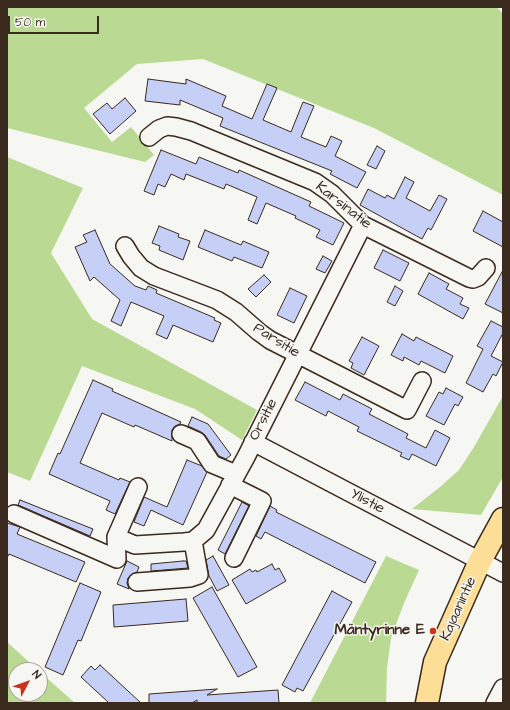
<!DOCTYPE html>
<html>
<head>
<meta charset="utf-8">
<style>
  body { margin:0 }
  #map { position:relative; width:510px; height:710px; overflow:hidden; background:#f6f6f2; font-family:"Architects Daughter",sans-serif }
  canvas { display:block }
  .frame { position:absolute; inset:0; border:8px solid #3b2a1e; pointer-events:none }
  .north { position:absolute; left:8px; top:662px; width:40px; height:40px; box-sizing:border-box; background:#f6f6f2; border:1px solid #aba49d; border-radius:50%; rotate:49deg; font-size:11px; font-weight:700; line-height:16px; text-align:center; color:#3b2a1e }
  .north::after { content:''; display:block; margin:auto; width:14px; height:18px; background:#c8321e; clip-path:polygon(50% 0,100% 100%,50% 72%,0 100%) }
  .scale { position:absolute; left:8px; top:16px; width:91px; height:18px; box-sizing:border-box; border:2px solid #3b2a1e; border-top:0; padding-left:5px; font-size:12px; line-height:14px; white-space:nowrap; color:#3b2a1e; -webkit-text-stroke:3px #f6f6f2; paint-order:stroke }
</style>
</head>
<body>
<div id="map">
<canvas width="510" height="710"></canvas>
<div class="frame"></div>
<div class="north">N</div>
<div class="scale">50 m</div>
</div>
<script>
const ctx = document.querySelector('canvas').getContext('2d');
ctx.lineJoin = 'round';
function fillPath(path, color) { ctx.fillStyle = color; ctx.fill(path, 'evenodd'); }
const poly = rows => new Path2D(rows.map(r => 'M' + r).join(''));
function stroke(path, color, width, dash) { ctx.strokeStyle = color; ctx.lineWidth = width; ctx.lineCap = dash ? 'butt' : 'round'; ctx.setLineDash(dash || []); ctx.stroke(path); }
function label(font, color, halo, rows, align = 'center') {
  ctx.font = font + ' "Architects Daughter",sans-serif'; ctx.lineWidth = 3; ctx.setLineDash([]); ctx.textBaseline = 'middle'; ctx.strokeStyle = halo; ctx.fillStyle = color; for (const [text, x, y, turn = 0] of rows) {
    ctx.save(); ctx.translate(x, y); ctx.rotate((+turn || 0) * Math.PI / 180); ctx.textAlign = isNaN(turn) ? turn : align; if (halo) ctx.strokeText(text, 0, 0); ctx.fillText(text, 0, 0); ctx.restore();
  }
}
fillPath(poly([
  [7,7,497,7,503,14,503,195,374,128,203,59,137,64,84,108,112,142,131,127,154,155,145,162,7,128],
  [7,157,83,188,51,253,92,319,257,410,242,440,195,409,82,366,30,481,7,472],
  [503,396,503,477,481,515,412,509,440,487,459,470,474,447],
  [386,556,419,570,404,603,391,638,387,668,386,703,310,703],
  [7,642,38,670,16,670,16,694,40,694,40,672,75,703,7,703]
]), '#bada93');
const building = poly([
  [148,79,186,84,186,79,226,96,222,106,252,119,267,84,277,88,263,120,291,132,303,102,314,106,301,137,326,147,331,136,342,141,335,156,366,172,357,188,330,174,332,171,220,126,223,118,180,100,180,105,145,101,148,79],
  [125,98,136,111,110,134,93,114,107,103,112,109,125,98],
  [377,146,385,151,376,169,367,165,377,146],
  [161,150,196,164,199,157,238,173,239,170,311,202,309,206,344,223,333,245,316,237,320,230,295,218,296,216,266,203,257,224,248,220,257,197,226,184,224,189,186,174,184,180,171,174,165,187,158,184,154,195,144,191,161,150],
  [405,177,414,182,406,198,430,211,439,195,447,199,431,230,428,228,422,239,360,205,368,189,385,198,387,195,394,199,405,177],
  [483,211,503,222,503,247,473,231,483,211],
  [159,226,179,234,178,237,190,241,183,260,159,250,160,246,152,243,159,226],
  [95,230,110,264,135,286,146,290,148,286,157,290,156,293,215,318,214,320,221,323,213,342,173,325,167,339,156,334,164,316,131,302,121,326,111,321,120,300,94,277,90,281,75,247,87,242,83,235,95,230],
  [205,230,241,245,243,241,269,252,262,268,234,257,232,261,198,247,205,230],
  [383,250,409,263,400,281,374,268,383,250],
  [323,256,332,261,325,273,316,269,323,256],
  [503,270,503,313,485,304,503,270],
  [429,273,449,284,446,289,463,298,460,304,469,308,463,319,418,294,429,273],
  [264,275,271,282,256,297,248,289,264,275],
  [395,286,403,291,395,306,387,302,395,286],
  [290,288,307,296,294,323,277,315,290,288],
  [491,321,503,327,503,333,491,356,503,362,496,376,493,374,483,392,466,383,483,349,477,346,491,321],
  [402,334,414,341,416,337,453,356,445,373,421,361,419,365,404,357,403,361,391,355,402,334],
  [362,337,379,346,364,375,351,368,353,363,349,361,362,337],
  [93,380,113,389,112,391,181,422,180,424,175,426,172,430,172,441,135,425,134,427,102,413,80,463,119,480,120,478,130,482,115,514,106,510,110,501,49,474,58,453,60,454,93,380],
  [305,382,340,400,343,394,372,409,369,414,408,434,406,438,426,448,435,430,450,438,436,466,412,454,409,460,400,456,402,453,357,431,359,427,328,411,326,416,295,400,305,382],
  [446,388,463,397,458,406,455,404,444,425,426,416,439,392,443,394,446,388],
  [192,417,208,424,231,455,226,459,219,456,205,435,201,432,188,426,192,417],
  [187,460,202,466,207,472,183,525,151,510,144,526,134,522,144,497,167,507,187,460],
  [20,500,93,529,90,536,18,505,20,500],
  [242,502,249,506,225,554,218,550,242,502],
  [270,506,277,510,276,512,376,562,365,583,265,532,261,539,256,536,270,506],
  [7,523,20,527,17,534,85,562,76,582,9,554,7,558,7,523],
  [213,556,229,585,217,591,209,576,206,560,213,556],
  [127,561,139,567,137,572,132,574,128,578,127,583,129,589,117,584,127,561],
  [183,561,186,561,188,568,151,571,151,564,183,561],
  [272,564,275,570,279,568,286,581,246,604,232,580,250,569,252,572,256,570,257,572,272,564],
  [80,583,101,592,81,641,78,640,63,675,45,667,80,583],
  [212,587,257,667,238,677,193,598,212,587],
  [332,591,352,602,303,691,297,688,295,692,282,685,332,591],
  [186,599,188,621,114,627,113,605,186,599],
  [100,665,141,703,109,703,81,677,91,666,95,670,100,665],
  [217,689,207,695,278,690,279,703,197,703,197,700,192,703,149,703,149,694,217,689]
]);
fillPath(building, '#c6cff6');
stroke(building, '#3b2a1e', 1);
const minor = poly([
  [149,137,159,129,167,126,176,127,191,131,315,182,332,194,363,225,469,278,473,279,478,277,486,268],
  [125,246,131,256,141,268,154,276,217,300,236,312,259,332,270,340,407,410,422,381],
  [181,434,197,441,212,464,236,474],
  [253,442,503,573],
  [230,485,262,501,234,558],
  [14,514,117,559,116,537,138,487],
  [116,537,135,545,184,542,193,541,206,530,246,457,363,225],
  [137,582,190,578,199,575,193,541],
  [495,703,503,688]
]);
const major = poly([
  [427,703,435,662,480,561,503,519]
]);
stroke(minor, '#3b2a1e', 20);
stroke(major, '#3b2a1e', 25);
stroke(minor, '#f6f6f2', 17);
stroke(major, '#fcde96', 22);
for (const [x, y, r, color] of [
  [433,631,4,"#c8321e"]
]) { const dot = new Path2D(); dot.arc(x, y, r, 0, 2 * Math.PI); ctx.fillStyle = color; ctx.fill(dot); stroke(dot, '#f6f6f2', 1.5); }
label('15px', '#3b2a1e', '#f6f6f2', [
  ["Karsinatie",343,206,38],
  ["Parsitie",276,341,32],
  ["Orsitie",264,420,-63],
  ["Ylistie",367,502,28],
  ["Kajaanintie",459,609,-66]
]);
label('bold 15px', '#3b2a1e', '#f6f6f2', [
  ["Mäntyrinne E",425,631]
], 'right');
</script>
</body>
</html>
